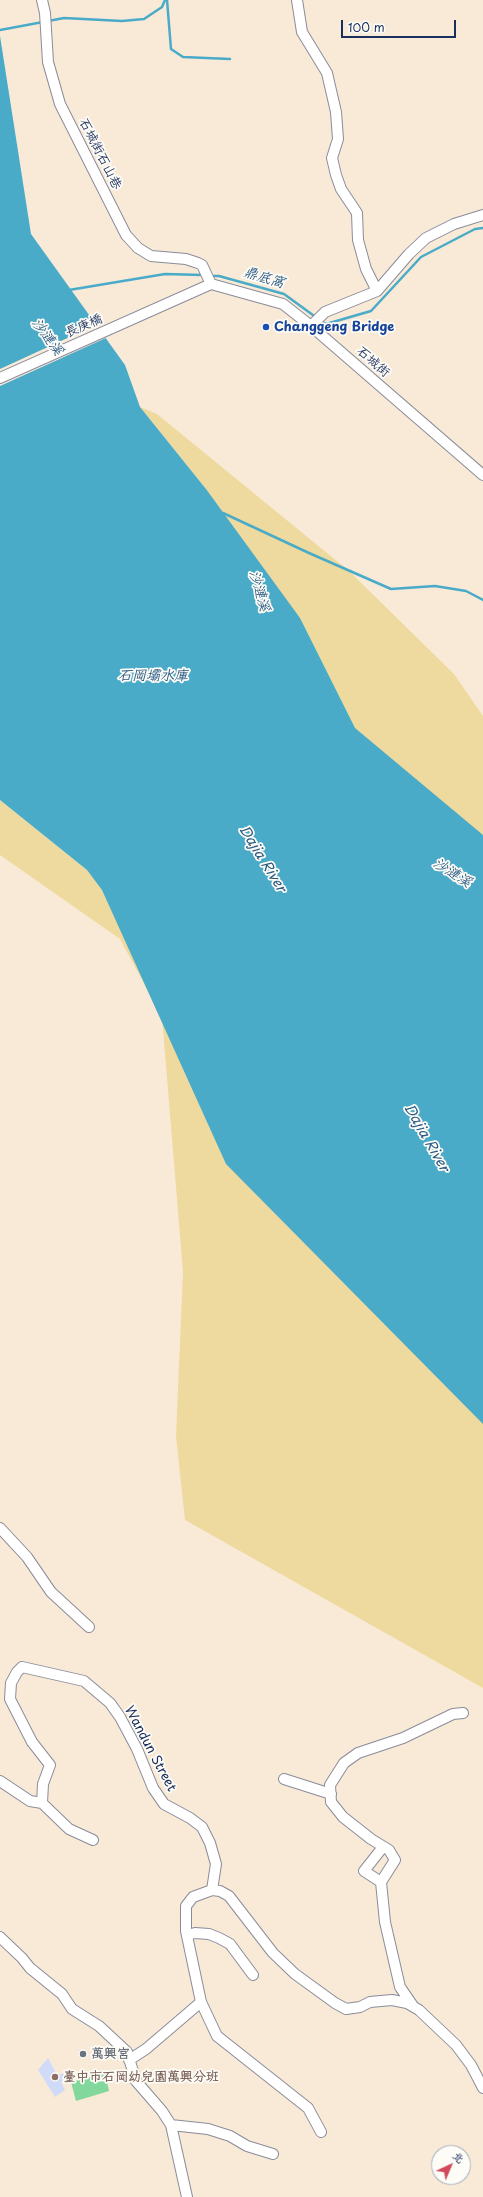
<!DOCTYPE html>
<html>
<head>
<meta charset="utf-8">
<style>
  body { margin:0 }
  #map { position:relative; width:483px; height:2197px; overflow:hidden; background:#f8ead7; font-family:"Playpen Sans","LXGW WenKai TC",sans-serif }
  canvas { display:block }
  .north { position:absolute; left:431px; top:2145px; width:40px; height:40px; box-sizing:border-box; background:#fdfcf7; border:1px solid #a3aaba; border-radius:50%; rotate:44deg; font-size:11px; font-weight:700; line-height:16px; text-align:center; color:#1b2f5e }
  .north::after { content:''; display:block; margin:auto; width:14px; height:18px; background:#d1495b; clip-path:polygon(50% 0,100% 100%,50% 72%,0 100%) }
  .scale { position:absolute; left:341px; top:20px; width:115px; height:18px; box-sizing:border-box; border:2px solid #1b2f5e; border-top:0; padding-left:5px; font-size:12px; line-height:14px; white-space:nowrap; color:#1b2f5e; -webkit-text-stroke:3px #fdfcf7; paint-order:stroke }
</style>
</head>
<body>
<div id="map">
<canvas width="483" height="2197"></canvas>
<div class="north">北</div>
<div class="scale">100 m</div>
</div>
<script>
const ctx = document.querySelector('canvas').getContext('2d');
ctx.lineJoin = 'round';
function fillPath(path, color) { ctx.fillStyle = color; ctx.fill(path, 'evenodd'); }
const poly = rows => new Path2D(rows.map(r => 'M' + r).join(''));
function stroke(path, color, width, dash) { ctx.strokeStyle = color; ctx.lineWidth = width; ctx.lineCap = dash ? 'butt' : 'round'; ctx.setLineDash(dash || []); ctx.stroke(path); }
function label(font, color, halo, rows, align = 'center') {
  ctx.font = font + ' "Playpen Sans","LXGW WenKai TC",sans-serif'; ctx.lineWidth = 3.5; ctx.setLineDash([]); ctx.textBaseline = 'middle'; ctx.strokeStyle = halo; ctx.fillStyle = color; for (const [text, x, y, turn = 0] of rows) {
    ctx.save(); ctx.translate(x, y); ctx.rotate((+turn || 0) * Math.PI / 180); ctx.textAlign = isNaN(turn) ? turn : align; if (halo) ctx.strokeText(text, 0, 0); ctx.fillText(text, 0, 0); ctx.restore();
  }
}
fillPath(poly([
  [48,2058,57,2075,65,2073,68,2079,61,2082,65,2090,55,2097,38,2070]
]), '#d0daf9');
fillPath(poly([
  [105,2073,109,2091,76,2101,71,2082]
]), '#82d89c');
fillPath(poly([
  [140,407,157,414,349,571,454,674,483,716,483,1688,185,1520,176,1436,183,1272,162,1017,120,939,0,855,0,800,87,870,103,890,206,489]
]), '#eeda9e');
fillPath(poly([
  [0,36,31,234,125,365,140,407,206,489,300,618,355,728,483,835,483,1424,226,1164,102,890,87,870,0,800]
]), '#4aabc9');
fillPath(poly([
  [98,324,108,337,0,386,0,369]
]), '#f8ead7');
stroke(poly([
  [167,0,171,49,183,57,230,59],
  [48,21,64,18,122,21,144,19,162,7,165,0],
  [0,30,43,22],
  [210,276,219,276,284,294,317,318],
  [69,290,165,274,203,275],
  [321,321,326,324,371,311,421,257,475,229,483,228],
  [223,513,309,553,391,589,435,586,466,591,483,600]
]), '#4aabc9', 2.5);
const minor = poly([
  [42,0,45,13,48,62,60,104,126,235,138,248,151,256,186,259,198,263,202,265,211,284],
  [297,0,302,32,327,73,336,112,338,139,332,158,336,175,341,189,357,213,358,240,366,269,377,291],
  [311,326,325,312,377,291,409,254,426,238,454,224,483,215],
  [0,378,211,284,283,304,311,326,483,475],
  [0,1528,27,1557,51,1592,89,1627],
  [284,1779,331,1794],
  [0,1781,30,1801,42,1803,43,1784,50,1765,32,1742,10,1699,11,1683,17,1672,22,1667,84,1681,110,1703,120,1717,137,1749,153,1788,164,1804,190,1818,202,1827,210,1843,216,1864,212,1890],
  [42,1803,69,1829,93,1840],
  [381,1882,364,1871,383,1847],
  [187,1935,195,1933,209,1934,219,1938,230,1944,253,1975],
  [0,1937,22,1958,30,1968,62,1994,72,2009,99,2026,127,2052,136,2081,162,2111,171,2125,187,2197],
  [201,2002,217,2036,308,2108,321,2132],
  [413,2006,400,1987,385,1922,381,1882,395,1860,389,1850,371,1839,343,1817,331,1802,330,1785,344,1763,358,1753,403,1738,453,1714,463,1713],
  [129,2060,146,2049,201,2002,186,1931,186,1906,193,1897,212,1890,220,1891,229,1896,273,1953,295,1974,335,2003,346,2009,360,2007,370,2002,392,2000,407,2003,419,2010,456,2045,471,2065,483,2088],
  [171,2125,208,2129,230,2136,247,2146,273,2154]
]);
stroke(minor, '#8a8c9a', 12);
stroke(minor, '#fff', 10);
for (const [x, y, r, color] of [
  [266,327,4,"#1a4fb4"],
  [83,2054,4,"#6b7280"],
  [55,2077,4,"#8d6e63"]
]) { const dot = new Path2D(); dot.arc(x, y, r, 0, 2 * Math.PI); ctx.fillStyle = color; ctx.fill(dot); stroke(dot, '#fdfcf7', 1.5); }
label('13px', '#1b2f5e', '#fdfcf7', [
  ["石城街石山巷",100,154,63],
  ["長庚橋",84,326,-24],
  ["石城街",373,362,41],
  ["Wandun Street",150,1749,62]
]);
label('bold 13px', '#164399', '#fdfcf7', [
  ["Changgeng Bridge",274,327]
], 'left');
label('bold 13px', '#5b616d', '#fdfcf7', [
  ["萬興宮",91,2054]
], 'left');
label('bold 13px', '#785e54', '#fdfcf7', [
  ["臺中市石岡幼兒園萬興分班",63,2077]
], 'left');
label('italic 14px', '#2b5a83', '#fdfcf7', [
  ["鼎底窩",264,278,17],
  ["沙漣溪",47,337,53],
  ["沙漣溪",259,591,74],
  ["石岡壩水庫",153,676],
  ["Dajia River",262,859,58],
  ["沙漣溪",452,873,32],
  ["Dajia River",426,1138,60]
]);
</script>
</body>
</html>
